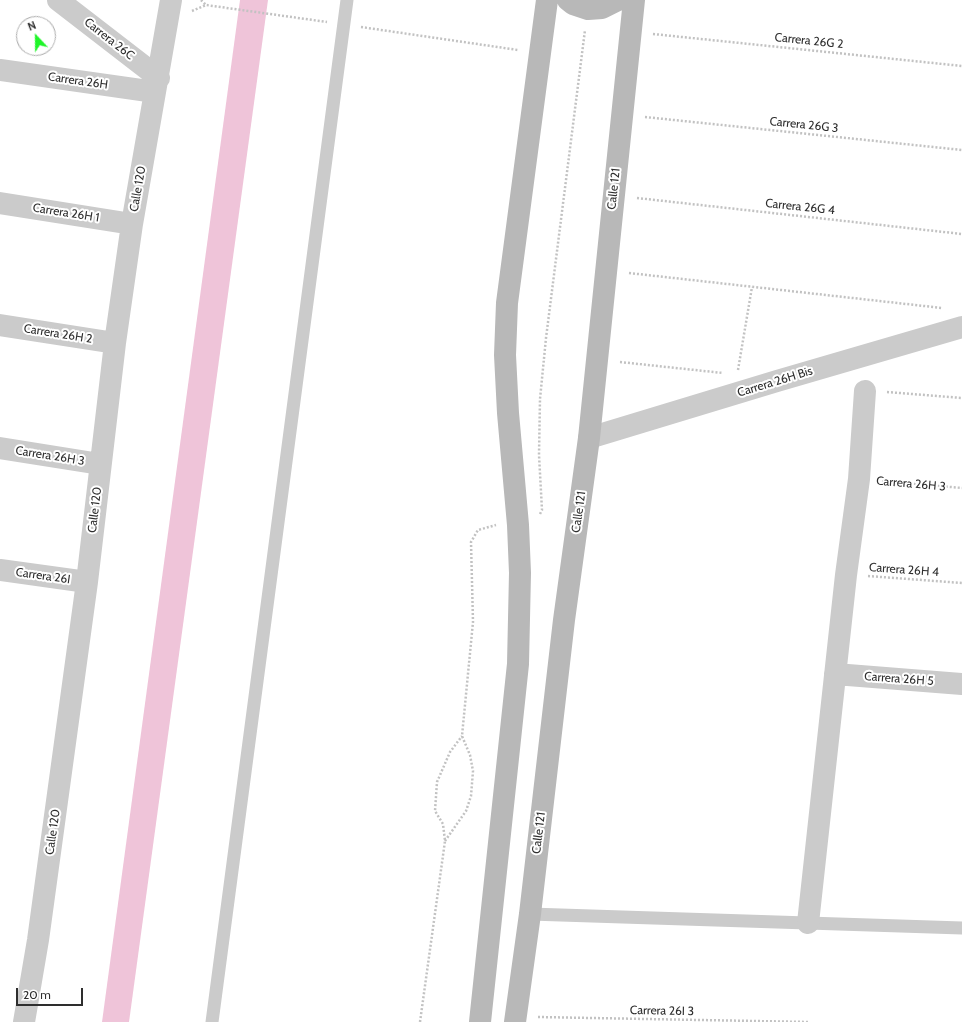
<!DOCTYPE html>
<html>
<head>
<meta charset="utf-8">
<style>
  body { margin:0 }
  #map { position:relative; width:962px; height:1022px; overflow:hidden; background:#fff; font-family:Cabin,sans-serif }
  canvas { display:block }
  .north { position:absolute; left:16px; top:16px; width:40px; height:40px; box-sizing:border-box; background:#fff; border:1px solid #ababab; border-radius:50%; rotate:338deg; font-size:11px; font-weight:700; line-height:16px; text-align:center; color:#2e2e2e }
  .north::after { content:''; display:block; margin:auto; width:14px; height:18px; background:#1ff529; clip-path:polygon(50% 0,100% 100%,50% 72%,0 100%) }
  .scale { position:absolute; left:16px; top:988px; width:67px; height:18px; box-sizing:border-box; border:2px solid #2e2e2e; border-top:0; padding-left:5px; font-size:12px; line-height:14px; white-space:nowrap; color:#2e2e2e; -webkit-text-stroke:3px #fff; paint-order:stroke }
</style>
</head>
<body>
<div id="map">
<canvas width="962" height="1022"></canvas>
<div class="north">N</div>
<div class="scale">20 m</div>
</div>
<script>
const ctx = document.querySelector('canvas').getContext('2d');
ctx.lineJoin = 'round';
function fillPath(path, color) { ctx.fillStyle = color; ctx.fill(path, 'evenodd'); }
const poly = rows => new Path2D(rows.map(r => 'M' + r).join(''));
function stroke(path, color, width, dash) { ctx.strokeStyle = color; ctx.lineWidth = width; ctx.lineCap = dash ? 'butt' : 'round'; ctx.setLineDash(dash || []); ctx.stroke(path); }
function label(font, color, halo, rows, align = 'center') {
  ctx.font = font + ' Cabin,sans-serif'; ctx.lineWidth = 4; ctx.setLineDash([]); ctx.textBaseline = 'middle'; ctx.strokeStyle = halo; ctx.fillStyle = color; for (const [text, x, y, turn = 0] of rows) {
    ctx.save(); ctx.translate(x, y); ctx.rotate((+turn || 0) * Math.PI / 180); ctx.textAlign = isNaN(turn) ? turn : align; if (halo) ctx.strokeText(text, 0, 0); ctx.fillText(text, 0, 0); ctx.restore();
  }
}
fillPath(poly([
  [240,0,268,0,129,1022,102,1022]
]), '#efc4d9');
stroke(poly([
  [201,0,206,5],
  [192,11,206,5,327,22],
  [361,27,518,50],
  [653,34,962,66],
  [645,117,962,150],
  [637,198,962,234],
  [629,273,942,308],
  [620,362,723,373],
  [738,370,752,287],
  [887,392,962,398],
  [882,481,962,488],
  [540,514,542,510,539,455,540,399,546,338,585,30],
  [868,576,962,583],
  [445,841,466,811,471,796,473,771,470,755,462,736,473,622,471,542,478,530,496,525],
  [538,1017,809,1022],
  [420,1022,445,841,443,824,435,811,437,782,450,752,462,736]
]), '#c2c2c2', 2.5, [2, 2]);
stroke(poly([
  [530,914,962,928],
  [212,1022,347,0]
]), '#cbcbcb', 13);
stroke(poly([
  [58,0,159,78],
  [0,70,155,92],
  [0,203,132,224],
  [0,325,115,343],
  [0,448,100,464],
  [0,570,87,582],
  [835,674,962,684],
  [808,923,846,575,859,479,865,391],
  [24,1022,38,940,87,582,115,343,132,224,171,0]
]), '#cbcbcb', 22);
stroke(poly([
  [589,438,777,381,962,327]
]), '#cbcbcb', 22);
stroke(poly([
  [568,0,573,4,588,9,602,8,618,0],
  [480,1022,518,664,520,573,518,525,508,413,505,355,507,303,547,0],
  [515,1022,530,914,564,620,589,438,634,0]
]), '#b8b8b8', 22);
label('12px', '#2e2e2e', '#fff', [
  ["Carrera 26C",109,39,38],
  ["Carrera 26G 2",809,41,6],
  ["Carrera 26H",78,81,8],
  ["Carrera 26G 3",804,125,6],
  ["Calle 120",138,189,-80],
  ["Calle 121",614,189,-84],
  ["Carrera 26G 4",800,207,6],
  ["Carrera 26H 1",66,213,9],
  ["Carrera 26H 2",58,334,9],
  ["Carrera 26H Bis",775,382,-17],
  ["Carrera 26H 3",50,456,9],
  ["Carrera 26H 3",911,484,5],
  ["Calle 120",95,510,-83],
  ["Calle 121",579,512,-82],
  ["Carrera 26H 4",904,570,4],
  ["Carrera 26I",43,576,8],
  ["Carrera 26H 5",899,679,4],
  ["Calle 120",53,832,-82],
  ["Calle 121",539,833,-83],
  ["Carrera 26I 3",662,1011,1]
]);
</script>
</body>
</html>
